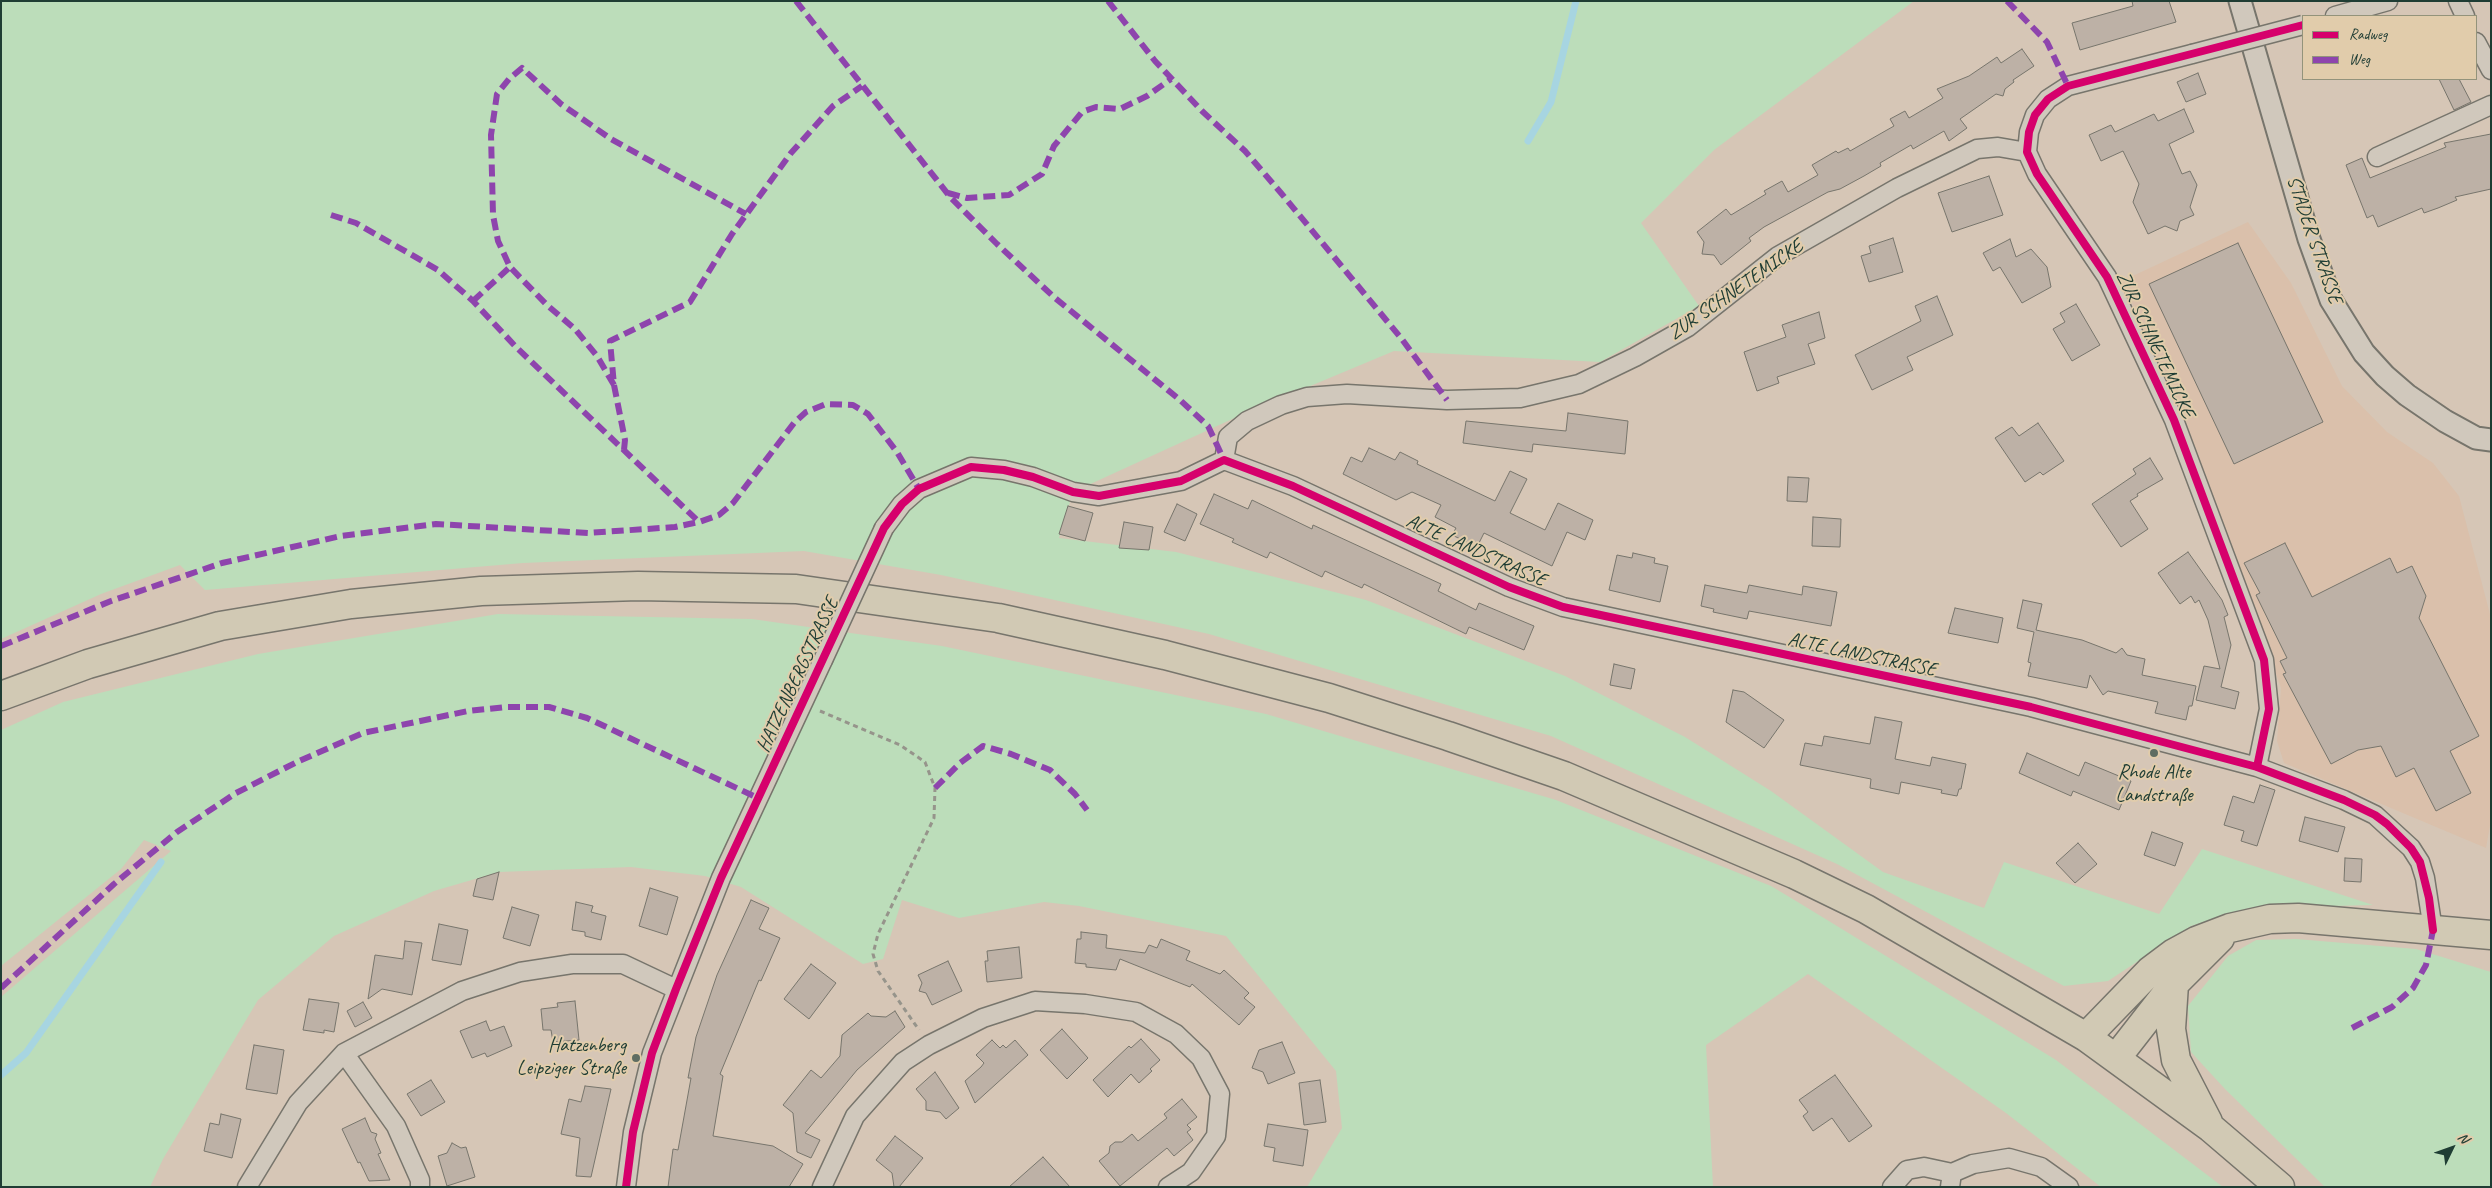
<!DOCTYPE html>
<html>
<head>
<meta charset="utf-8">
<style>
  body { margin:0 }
  #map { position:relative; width:2492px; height:1188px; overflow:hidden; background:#d6c6b6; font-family:Caveat,sans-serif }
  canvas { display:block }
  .frame { position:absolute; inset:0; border:2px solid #1f3d34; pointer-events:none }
  .legend { position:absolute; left:2302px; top:15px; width:175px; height:65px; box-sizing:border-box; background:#e1ccab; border:1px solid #93937b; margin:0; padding:6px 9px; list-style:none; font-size:15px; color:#1f3d34 }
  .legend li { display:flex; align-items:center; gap:10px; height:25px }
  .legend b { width:25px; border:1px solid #93937b }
  .north { position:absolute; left:2427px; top:1123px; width:50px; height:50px; -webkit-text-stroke:4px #e1ccab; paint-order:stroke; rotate:48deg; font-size:14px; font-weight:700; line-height:20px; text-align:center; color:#1f3d34 }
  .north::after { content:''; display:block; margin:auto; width:18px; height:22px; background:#1f3d34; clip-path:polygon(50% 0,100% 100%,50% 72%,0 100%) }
</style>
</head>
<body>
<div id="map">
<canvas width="2492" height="1188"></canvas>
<div class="frame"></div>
<ul class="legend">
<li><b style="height:6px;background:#d6006c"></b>Radweg</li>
<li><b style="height:6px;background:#8e44ad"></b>Weg</li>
</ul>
<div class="north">N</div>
</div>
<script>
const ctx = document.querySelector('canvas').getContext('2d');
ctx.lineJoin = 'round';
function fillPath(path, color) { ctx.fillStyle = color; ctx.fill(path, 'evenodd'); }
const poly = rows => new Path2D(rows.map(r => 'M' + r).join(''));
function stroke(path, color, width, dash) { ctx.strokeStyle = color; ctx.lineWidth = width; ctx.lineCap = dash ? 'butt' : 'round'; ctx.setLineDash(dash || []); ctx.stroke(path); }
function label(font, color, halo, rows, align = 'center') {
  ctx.font = font + ' Caveat,sans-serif'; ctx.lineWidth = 4; ctx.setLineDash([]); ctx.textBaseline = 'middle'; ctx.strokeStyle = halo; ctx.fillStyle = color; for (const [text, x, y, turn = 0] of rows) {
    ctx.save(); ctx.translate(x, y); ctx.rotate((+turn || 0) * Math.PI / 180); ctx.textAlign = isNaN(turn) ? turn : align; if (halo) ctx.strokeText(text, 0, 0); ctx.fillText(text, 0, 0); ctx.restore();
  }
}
fillPath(poly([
  [2248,222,2291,283,2342,386,2387,432,2433,463,2459,496,2491,618,2491,820,2486,848,2284,763,2277,741,2281,688,2223,522,2182,415,2122,281]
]), '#dac0ab');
fillPath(poly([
  [1,1,1914,1,1714,150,1641,223,1699,306,1600,362,1394,351,1241,415,1073,492,1059,538,1176,552,1366,600,1565,676,1685,737,1771,791,1883,872,1984,908,2004,862,2159,914,2202,849,2373,905,2249,908,2191,926,2108,981,2064,986,1837,864,1551,736,1209,634,941,575,804,551,523,563,205,590,180,565,101,594,1,639],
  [498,614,752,619,942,646,1266,714,1556,800,1771,886,1801,904,2056,1060,2223,1187,2101,1187,2006,1113,1808,974,1706,1045,1713,1187,1307,1187,1342,1128,1336,1071,1226,936,1079,906,1044,902,959,918,902,900,883,959,863,964,741,887,705,876,631,867,499,872,434,891,334,936,258,1000,163,1159,150,1187,1,1187,1,997,171,851,144,840,121,869,1,966,1,730,63,702,258,654],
  [2296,939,2416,949,2491,972,2491,1187,2325,1187,2225,1089,2191,1052,2188,1006,2228,956,2256,940]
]), '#bcddba');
stroke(poly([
  [1528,141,1551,102,1576,1],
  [1,1075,26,1053,161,862]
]), '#a7d5e1', 7);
const building = poly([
  [2132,1,2169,1,2176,22,2080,50,2072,23,2133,6,2132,1],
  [2022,49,2034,66,2013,80,2014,82,2005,89,2003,96,1996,94,1960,119,1967,128,1949,141,1944,131,1913,149,1911,145,1880,163,1881,166,1864,176,1840,189,1828,192,1764,227,1749,238,1751,241,1721,265,1714,255,1702,254,1704,242,1697,232,1726,209,1731,215,1766,194,1764,191,1782,181,1788,192,1818,175,1812,165,1836,151,1838,153,1848,148,1850,151,1894,126,1890,119,1905,111,1909,118,1943,98,1937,89,1969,76,1997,57,2001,63,2022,49],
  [2198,73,2206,94,2186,102,2177,82,2198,73],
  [2439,79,2459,79,2471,102,2454,110,2439,79],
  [2184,109,2194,132,2169,144,2182,174,2190,171,2197,185,2190,207,2194,215,2180,221,2177,231,2165,226,2148,234,2133,202,2139,184,2123,151,2101,161,2089,135,2111,125,2115,132,2154,114,2158,121,2184,109],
  [2491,134,2491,189,2455,197,2457,200,2438,208,2424,213,2422,208,2378,227,2373,215,2367,218,2346,165,2362,158,2370,178,2446,147,2444,143,2491,134],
  [1989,176,2003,215,1952,232,1938,193,1989,176],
  [1893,238,1903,272,1869,282,1861,256,1871,253,1869,246,1893,238],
  [2010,239,2016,257,2031,249,2047,267,2051,287,2022,303,2000,267,1993,271,1983,253,2010,239],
  [2238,243,2323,422,2234,464,2149,284,2238,243],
  [1937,296,1953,335,1907,357,1913,370,1872,390,1855,355,1921,321,1915,306,1937,296],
  [2076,304,2100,345,2072,361,2053,329,2065,322,2060,313,2076,304],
  [1819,312,1825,338,1808,344,1815,364,1777,377,1779,383,1757,391,1744,352,1786,337,1782,325,1819,312],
  [1568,413,1628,421,1625,454,1533,444,1532,452,1463,443,1466,421,1566,431,1568,413],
  [2038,423,2064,461,2043,475,2040,472,2025,482,1995,438,2012,427,2019,436,2038,423],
  [1369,448,1395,460,1400,452,1418,461,1417,464,1495,501,1510,471,1527,479,1510,513,1545,530,1558,503,1593,520,1585,540,1567,532,1552,566,1484,533,1477,547,1452,535,1456,528,1435,517,1441,505,1412,492,1396,500,1343,474,1351,457,1362,462,1369,448],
  [2150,458,2163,479,2137,494,2138,496,2130,501,2148,529,2121,547,2092,504,2136,474,2133,469,2150,458],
  [1788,477,1809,478,1807,502,1787,501,1788,477],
  [1214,494,1248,509,1252,500,1312,529,1313,525,1441,584,1438,591,1476,610,1479,603,1534,626,1524,650,1469,627,1466,634,1364,584,1362,588,1325,571,1322,577,1270,552,1267,558,1232,542,1234,539,1200,524,1214,494],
  [1177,504,1197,514,1185,541,1164,532,1177,504],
  [1068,506,1093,513,1085,541,1059,534,1068,506],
  [1813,517,1841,519,1840,547,1812,546,1813,517],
  [1124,522,1153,527,1149,550,1119,548,1124,522],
  [2285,543,2312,597,2390,558,2397,573,2412,566,2426,596,2419,618,2479,736,2450,751,2471,793,2436,811,2414,768,2396,777,2381,746,2358,750,2331,764,2283,674,2286,673,2280,661,2287,658,2256,595,2260,593,2244,563,2285,543],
  [2188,552,2222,600,2228,615,2224,617,2231,645,2221,687,2239,692,2235,709,2196,700,2204,666,2220,669,2208,620,2199,600,2195,603,2191,596,2180,604,2158,573,2188,552],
  [1633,553,1655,558,1654,563,1668,566,1660,602,1609,590,1617,555,1632,558,1633,553],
  [1705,585,1747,593,1749,585,1802,595,1803,586,1837,592,1831,626,1749,611,1747,619,1713,612,1714,609,1701,606,1705,585],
  [2023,600,2042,604,2036,630,2082,640,2116,653,2122,648,2127,655,2145,659,2142,675,2196,686,2192,706,2189,706,2186,720,2155,713,2158,702,2108,691,2103,695,2090,675,2087,688,2028,676,2031,663,2028,662,2034,632,2017,628,2023,600],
  [1955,608,2003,618,1998,643,1948,633,1955,608],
  [1614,664,1635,669,1631,689,1610,685,1614,664],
  [1733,690,1744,692,1784,720,1764,748,1726,722,1733,690],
  [1875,717,1902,722,1895,759,1930,766,1932,757,1966,764,1961,789,1959,789,1957,796,1941,793,1942,790,1901,782,1899,794,1870,788,1871,779,1800,765,1805,743,1822,746,1824,736,1870,744,1875,717],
  [2027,753,2079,776,2085,762,2131,781,2119,810,2073,791,2071,796,2019,773,2027,753],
  [2260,785,2275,790,2257,846,2241,841,2244,831,2224,825,2233,796,2254,803,2260,785],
  [2305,817,2345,827,2338,852,2299,841,2305,817],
  [2152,832,2183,843,2175,866,2144,855,2152,832],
  [2078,843,2097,864,2075,883,2056,863,2078,843],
  [2345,858,2362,859,2361,882,2344,881,2345,858],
  [499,872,493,900,473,896,477,879,499,872],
  [650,888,678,897,667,935,639,926,650,888],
  [751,900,769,908,759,929,780,938,761,981,759,980,720,1074,723,1076,713,1136,773,1146,803,1164,789,1187,668,1187,673,1149,678,1150,691,1078,688,1078,696,1037,717,975,751,900],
  [576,902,593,906,591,912,606,916,601,940,585,936,585,932,572,930,576,902],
  [512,907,539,915,530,946,503,938,512,907],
  [439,924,468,930,461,965,432,960,439,924],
  [1081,932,1107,935,1106,948,1145,953,1149,945,1157,948,1161,939,1190,951,1186,960,1220,974,1224,970,1249,993,1244,998,1255,1007,1239,1025,1192,984,1190,987,1120,959,1116,970,1086,967,1086,964,1075,963,1077,939,1081,939,1081,932],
  [405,941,422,943,412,995,382,989,368,999,375,955,403,959,405,941],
  [1019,947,1022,978,987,982,985,961,988,961,987,951,1019,947],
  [948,961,962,991,932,1005,926,993,919,991,922,983,918,975,948,961],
  [811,964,836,983,809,1019,784,999,811,964],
  [309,999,339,1003,334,1032,324,1030,324,1033,303,1030,309,999],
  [575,1001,579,1040,553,1042,551,1030,543,1030,541,1009,558,1007,557,1003,575,1001],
  [363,1002,372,1018,355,1027,347,1011,363,1002],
  [895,1011,905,1027,857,1070,805,1133,820,1140,811,1158,797,1152,793,1113,783,1105,811,1070,821,1078,840,1056,842,1035,868,1013,871,1016,886,1017,895,1011],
  [486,1021,490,1031,504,1026,512,1046,487,1057,485,1053,472,1058,460,1031,486,1021],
  [1062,1029,1088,1058,1067,1079,1040,1050,1062,1029],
  [1141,1039,1160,1060,1150,1069,1152,1071,1139,1083,1131,1074,1108,1097,1093,1080,1129,1046,1131,1048,1141,1039],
  [992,1040,1000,1048,1003,1045,1006,1048,1015,1040,1028,1055,975,1103,965,1081,981,1067,984,1063,976,1055,992,1040],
  [1282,1042,1295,1073,1268,1084,1263,1072,1252,1068,1259,1050,1282,1042],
  [254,1045,284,1050,277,1094,246,1089,254,1045],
  [935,1072,959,1108,946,1119,940,1112,926,1110,926,1101,916,1089,935,1072],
  [1835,1075,1872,1126,1849,1142,1832,1118,1813,1131,1803,1116,1808,1112,1799,1100,1835,1075],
  [431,1080,445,1102,421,1116,407,1094,431,1080],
  [1320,1080,1326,1122,1304,1125,1299,1083,1320,1080],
  [585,1086,611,1089,591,1177,576,1176,580,1138,561,1134,569,1099,581,1102,585,1086],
  [1182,1099,1197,1117,1187,1125,1191,1129,1187,1132,1193,1140,1174,1156,1167,1148,1120,1186,1099,1161,1109,1153,1110,1146,1115,1142,1122,1142,1132,1134,1138,1141,1167,1118,1164,1114,1182,1099],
  [221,1114,241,1119,232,1158,204,1151,210,1123,219,1125,221,1114],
  [365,1118,371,1132,377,1134,375,1139,381,1153,378,1154,390,1180,369,1181,360,1162,358,1163,342,1129,365,1118],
  [1268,1124,1308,1130,1303,1166,1273,1161,1275,1148,1264,1146,1268,1124],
  [895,1136,923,1158,899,1187,894,1187,892,1173,876,1160,895,1136],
  [452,1143,461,1148,466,1147,475,1177,447,1186,438,1156,447,1153,452,1143],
  [1043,1157,1070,1187,1009,1187,1043,1157]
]);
fillPath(building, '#bdb1a6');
stroke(building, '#77756c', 1);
const minor = poly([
  [2458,1,2465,16],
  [2335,16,2388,1],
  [2476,42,2491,70],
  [2192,54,2068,86,2048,99,2035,115,2029,132,2027,152,2037,174,2107,277,2174,420,2264,660,2269,709,2257,767],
  [2377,157,2491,105],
  [1224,460,1293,486,1509,587,1563,607,2031,707,2257,767,2344,800,2375,815,2411,848,2420,862,2425,878,2433,930],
  [1224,460,1228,437,1247,421,1281,405,1307,397,1347,394,1447,400,1520,398,1579,384,1635,357,1688,327,1778,256,1897,188,1977,149,1998,147,2027,152],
  [884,528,902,504,919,489,971,467,1004,470,1033,477,1073,492,1099,496,1181,481,1224,460],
  [344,1053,396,1126,420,1180,420,1187],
  [247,1187,298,1103,344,1053,462,991,520,972,572,964,623,964,676,989],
  [626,1187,633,1132,652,1053,721,878,823,660],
  [822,1187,855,1116,903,1062,929,1045,983,1018,1035,1001,1085,1004,1136,1012,1176,1034,1201,1058,1220,1094,1216,1136,1191,1172,1168,1187],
  [1892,1187,1907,1170,1924,1167,1952,1173],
  [1950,1187,1952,1173,1973,1164,2009,1158,2041,1167,2069,1187]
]);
const tertiary = poly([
  [2240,1,2309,239,2331,300,2364,353,2385,376,2407,395,2445,421,2476,438,2491,440]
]);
const primary = poly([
  [1,696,88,664,220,626,351,604,481,591,638,586,796,589,998,618,1165,655,1329,698,1448,736,1564,776,1794,874,1866,909,2086,1037,2211,1128,2280,1187],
  [2174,984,2171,1029,2176,1060,2208,1122],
  [2086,1037,2150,971,2174,953,2196,941,2230,928,2270,919,2298,918,2491,935],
  [2117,1057,2174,984,2220,938]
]);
stroke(minor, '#77756c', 21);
stroke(tertiary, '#77756c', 25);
stroke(primary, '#77756c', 31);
stroke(poly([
  [820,711,900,745,925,762,935,788,934,818,878,934,873,954,878,971,919,1030]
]), '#96948b', 3, [5, 4]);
stroke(minor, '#d0c8bc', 18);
stroke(tertiary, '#d0c8bc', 21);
stroke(primary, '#d1c9b4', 28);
const minorBridge = poly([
  [2192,54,2303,25],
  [823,660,884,528]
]);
stroke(minorBridge, '#77756c', 21, []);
stroke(minorBridge, '#d0c8bc', 18);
stroke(poly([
  [796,1,951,198,997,244,1055,298,1180,400,1208,426,1224,460],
  [1108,1,1155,61,1202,111,1245,151,1281,193,1401,338,1447,400],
  [2007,1,2047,42,2068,86],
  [948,193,967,198,1009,195,1042,174,1054,146,1082,112,1096,107,1120,109,1147,96,1171,79],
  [331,215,356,223,438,270,473,301,516,347,699,522],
  [473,301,510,267],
  [614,385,597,356,575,329,547,305,510,267,498,241,493,215,491,135,497,94,509,79,522,68,561,104,611,139,746,214],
  [624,450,625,440,614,385,610,341,690,302,732,234,791,153,833,106,862,86],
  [1,646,111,601,222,563,341,536,436,524,588,533,675,527,699,522,719,515,733,503,794,423,806,412,826,404,853,405,868,414,897,452,919,489],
  [935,788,960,763,983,746,1011,754,1050,770,1075,794,1087,810],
  [1,988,114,884,177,832,236,793,297,762,363,733,468,711,506,707,549,707,587,718,758,798],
  [2352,1028,2392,1007,2413,988,2426,965,2433,930]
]), '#8e44ad', 6, [12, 6]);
stroke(poly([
  [2257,767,2269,709,2264,660,2174,420,2107,277,2037,174,2027,152,2029,132,2035,115,2048,99,2068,86,2303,25],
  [626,1187,633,1132,652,1053,676,989,721,878,884,528,902,504,919,489,971,467,1004,470,1033,477,1073,492,1099,496,1181,481,1224,460,1293,486,1509,587,1563,607,2031,707,2257,767,2344,800,2375,815,2387,824,2411,848,2420,862,2429,898,2433,930]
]), '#d6006c', 8);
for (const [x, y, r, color] of [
  [2154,753,5,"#5f6d62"],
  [636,1058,5,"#5f6d62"]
]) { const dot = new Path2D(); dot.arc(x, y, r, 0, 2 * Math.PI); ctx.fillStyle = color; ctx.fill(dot); stroke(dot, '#e1ccab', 2); }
label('20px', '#1f3d34', '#e1ccab', [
  ["STADER STRASSE",2314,240,71],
  ["ZUR SCHNETEMICKE",1736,290,-35],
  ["ZUR SCHNETEMICKE",2155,345,65],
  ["ALTE LANDSTRASSE",1476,551,24],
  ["ALTE LANDSTRASSE",1862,655,12],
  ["HATZENBERGSTRASSE",798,675,-65]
]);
label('20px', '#1f3d34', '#e1ccab', [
  ["Rhode Alte",2154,773],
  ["Landstraße",2154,796],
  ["Hatzenberg",626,1046,"right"],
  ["Leipziger Straße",626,1069,"right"]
]);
</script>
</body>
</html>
